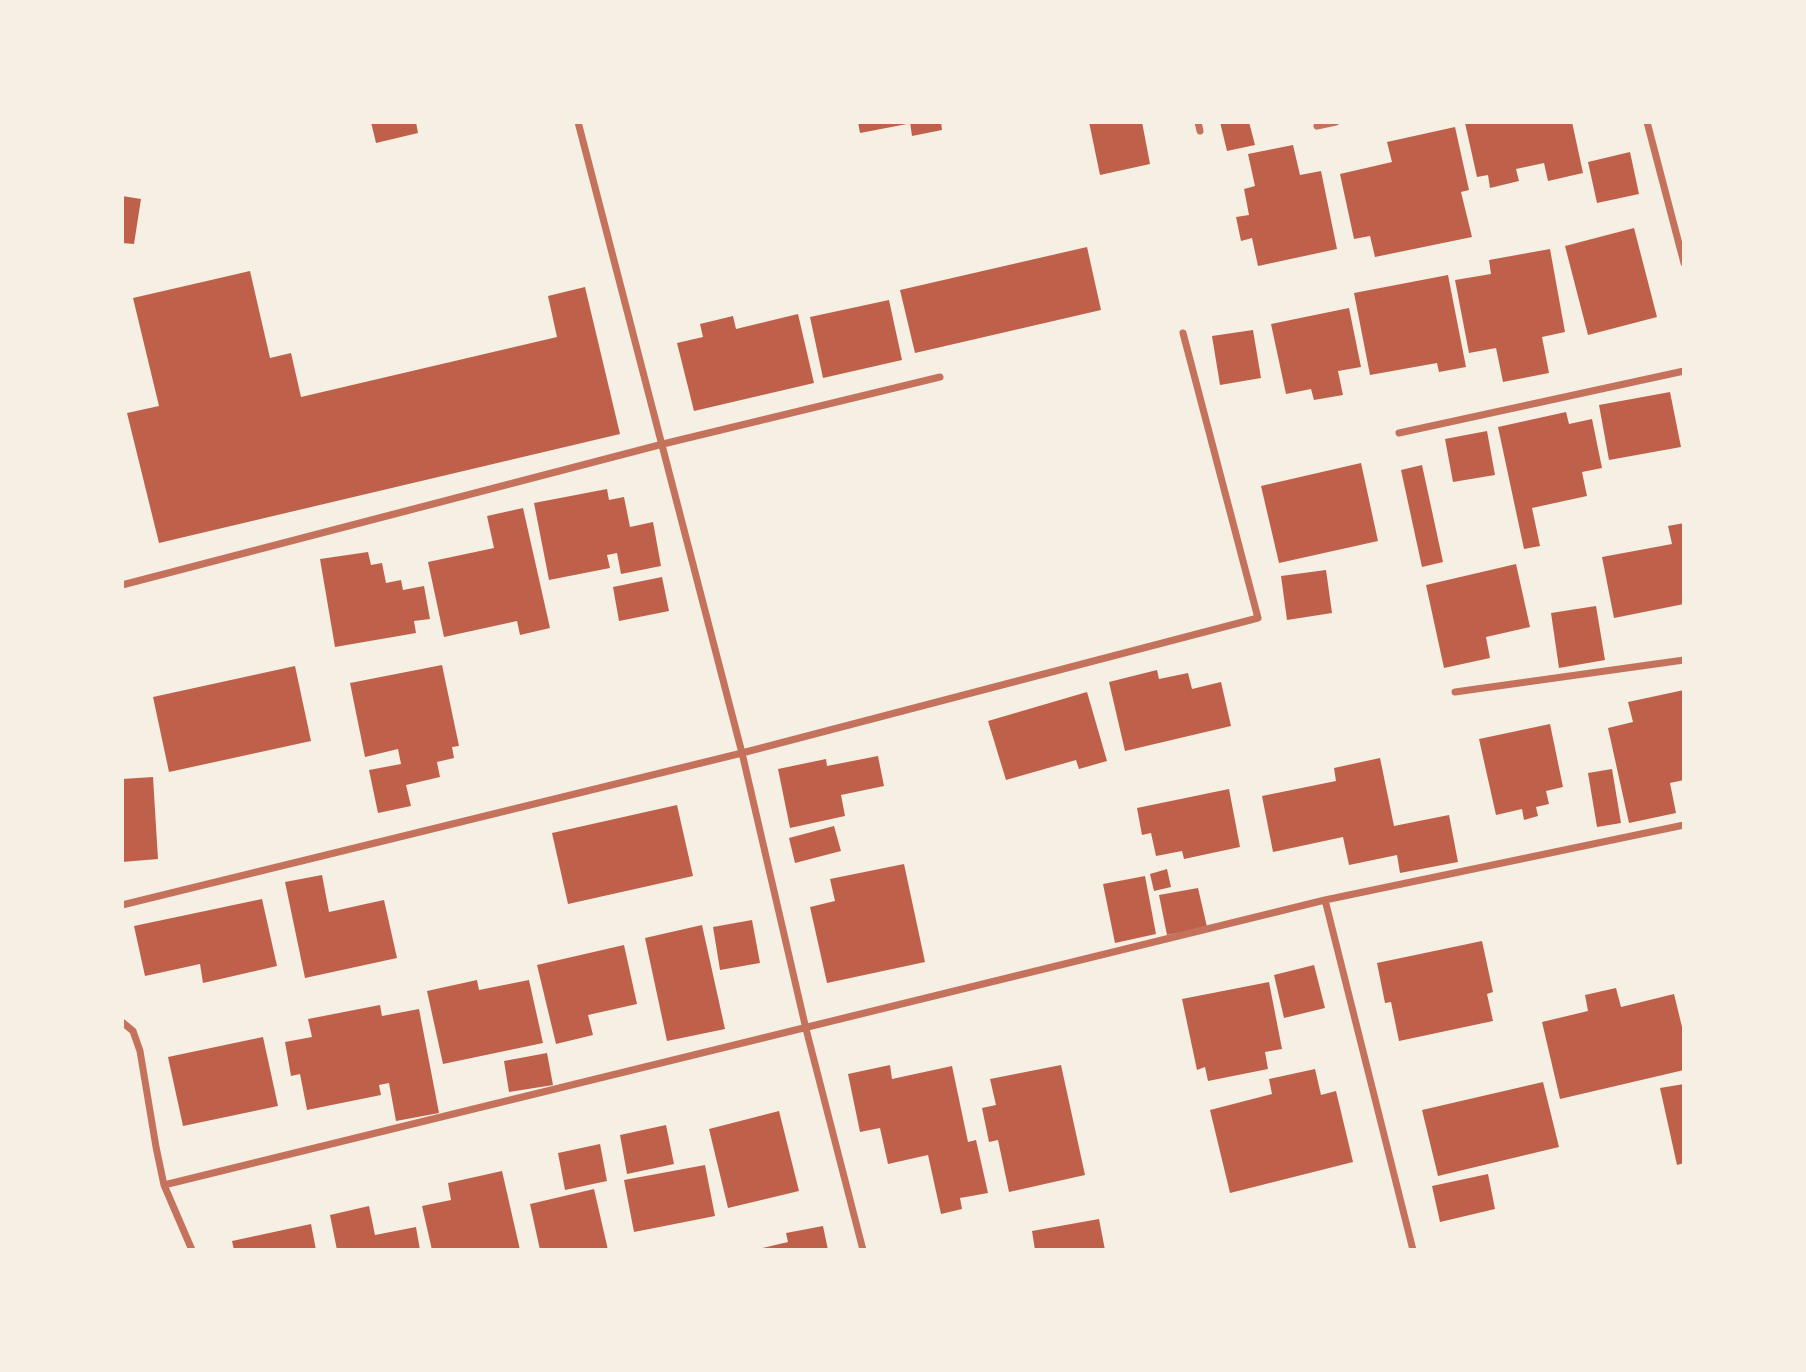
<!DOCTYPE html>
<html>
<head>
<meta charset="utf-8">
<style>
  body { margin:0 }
  #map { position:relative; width:1806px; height:1372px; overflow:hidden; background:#f6efe4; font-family:Poppins,sans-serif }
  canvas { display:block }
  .frame { position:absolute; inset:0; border:124px solid #f6efe4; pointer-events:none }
</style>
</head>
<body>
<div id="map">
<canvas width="1806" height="1372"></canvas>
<div class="frame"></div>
</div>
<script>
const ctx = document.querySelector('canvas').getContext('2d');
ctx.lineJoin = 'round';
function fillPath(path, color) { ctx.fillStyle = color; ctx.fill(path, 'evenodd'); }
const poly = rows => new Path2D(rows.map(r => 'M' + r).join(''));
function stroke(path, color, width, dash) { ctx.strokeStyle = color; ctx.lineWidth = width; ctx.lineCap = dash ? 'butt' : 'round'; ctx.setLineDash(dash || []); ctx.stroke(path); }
fillPath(poly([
  [371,122,416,122,418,133,376,143],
  [858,122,907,122,907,124,860,133],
  [910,122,941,122,942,130,912,136],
  [1089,122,1142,122,1150,164,1100,175],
  [1220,122,1249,122,1255,145,1227,151],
  [1572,122,1583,173,1548,181,1544,163,1516,169,1519,181,1490,188,1488,175,1477,177,1465,123],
  [1455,127,1469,190,1461,192,1472,237,1375,257,1370,236,1354,239,1340,174,1392,162,1387,142],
  [1293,145,1300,175,1321,171,1337,249,1258,266,1252,238,1241,241,1236,217,1249,215,1244,189,1255,186,1248,154],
  [1630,152,1639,194,1597,203,1588,162],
  [122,196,141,199,134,244,122,243],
  [1634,228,1657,317,1588,335,1565,246],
  [1087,247,1101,310,915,353,900,290],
  [1550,249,1565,332,1542,337,1549,373,1503,382,1496,348,1469,353,1455,280,1491,274,1489,260],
  [250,271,270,358,291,353,301,397,557,337,548,296,585,287,620,434,159,543,127,413,159,406,133,298],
  [1448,275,1466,367,1439,372,1437,363,1370,375,1354,293],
  [889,300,902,360,823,378,810,317],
  [1349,308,1361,367,1338,371,1343,395,1314,400,1311,389,1286,394,1271,324],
  [798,314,814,383,694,411,677,343,703,337,700,324,733,316,736,329],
  [1253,330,1261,378,1220,385,1212,336],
  [1670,392,1681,447,1609,460,1599,405],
  [1566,412,1569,424,1592,419,1602,468,1582,472,1587,496,1532,508,1540,546,1524,549,1498,427],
  [1487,431,1495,475,1453,482,1445,439],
  [1361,463,1378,541,1279,563,1261,486],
  [1422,465,1443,562,1422,567,1401,470],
  [607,489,609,500,624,497,630,527,653,522,661,566,621,574,617,553,607,555,610,568,549,580,534,503],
  [523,508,550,628,520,635,517,621,444,637,428,562,494,548,487,516],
  [1684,523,1684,604,1614,618,1602,557,1672,544,1668,526],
  [368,552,371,565,382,563,386,583,401,580,403,590,424,586,430,619,414,621,416,633,335,647,320,559],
  [1516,564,1530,627,1486,637,1490,658,1444,668,1426,585],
  [1326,570,1332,613,1287,620,1281,576],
  [662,577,669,611,619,621,613,587],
  [1596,606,1605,660,1559,668,1551,613],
  [442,665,459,746,452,747,454,758,437,762,440,777,406,785,411,806,378,813,369,770,401,764,398,749,365,757,350,683],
  [295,666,311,741,169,772,153,697],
  [1157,670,1159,679,1188,673,1192,689,1221,682,1231,726,1125,751,1109,682],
  [1684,690,1684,780,1670,783,1676,813,1629,823,1608,728,1633,722,1628,702],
  [1087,692,1107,761,1079,769,1076,760,1006,780,988,721],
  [1550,724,1563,787,1546,791,1549,804,1536,807,1538,816,1524,820,1522,809,1496,815,1479,739],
  [878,756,884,786,841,795,845,816,790,828,778,769,826,759,827,766],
  [1380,758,1394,826,1449,815,1458,862,1400,873,1397,855,1349,865,1343,837,1273,852,1262,796,1336,781,1334,768],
  [1612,769,1621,823,1597,827,1588,773],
  [153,777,158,859,122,862,122,779],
  [1229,789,1240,847,1184,859,1182,851,1156,856,1151,833,1142,835,1137,808],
  [677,805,693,876,568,904,552,833],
  [834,826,841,851,795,863,789,838],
  [904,864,925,962,827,983,810,907,835,901,830,879],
  [1167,869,1171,887,1154,891,1150,874],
  [322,875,329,912,384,900,397,958,305,978,285,882],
  [1145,876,1156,934,1115,943,1103,884],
  [1198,888,1207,927,1167,935,1159,895],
  [262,899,277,966,203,983,200,964,145,976,134,926],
  [752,920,760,963,720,970,713,927],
  [702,925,725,1029,667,1041,645,938],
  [1482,941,1493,992,1487,994,1493,1021,1399,1041,1391,1002,1385,1003,1377,963],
  [624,945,637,1004,588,1015,593,1035,556,1044,537,965],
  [1314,965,1325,1008,1284,1018,1274,975],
  [477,980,479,990,529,980,543,1043,443,1064,427,991],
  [1269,982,1282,1049,1265,1052,1268,1069,1208,1081,1205,1067,1197,1070,1182,999],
  [1616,988,1621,1007,1674,994,1684,1035,1684,1070,1560,1099,1542,1022,1588,1011,1585,995],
  [380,1005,382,1016,419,1009,439,1113,396,1121,389,1083,379,1085,381,1095,307,1110,300,1074,291,1076,285,1042,312,1037,308,1019],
  [263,1037,278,1106,183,1126,168,1057],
  [547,1053,553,1085,509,1092,504,1061],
  [890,1065,892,1079,952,1066,968,1142,976,1140,988,1193,960,1198,962,1209,941,1214,928,1155,888,1164,880,1128,860,1132,848,1074],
  [1061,1065,1085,1175,1009,1192,998,1140,989,1142,982,1108,996,1105,990,1079],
  [1315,1069,1321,1095,1336,1091,1353,1162,1230,1193,1210,1110,1272,1094,1269,1079],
  [1543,1082,1559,1147,1438,1176,1422,1110],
  [1684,1084,1684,1163,1677,1165,1660,1088],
  [779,1111,799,1191,728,1208,709,1129],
  [666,1125,674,1164,627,1174,620,1135],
  [600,1144,607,1181,565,1190,558,1153],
  [705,1165,715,1216,634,1232,624,1180],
  [502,1171,520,1250,432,1250,422,1206,451,1200,448,1183],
  [1488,1174,1495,1209,1440,1222,1432,1186],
  [594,1189,608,1250,540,1250,530,1204],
  [369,1206,375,1235,416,1227,420,1250,337,1250,330,1215],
  [1099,1219,1105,1250,1035,1250,1032,1231],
  [311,1224,316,1250,234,1250,232,1241],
  [823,1226,828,1250,754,1250,788,1242,786,1233]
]), '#bf614a');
stroke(poly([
  [578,122,742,753,806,1029,863,1250],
  [1198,122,1200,131],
  [1647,122,1684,263],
  [1317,126,1336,122],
  [1399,433,1684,371],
  [122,585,663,444,940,377],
  [1455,692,1684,660],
  [1325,900,1413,1250],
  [122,905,742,753,1258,618,1183,333],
  [122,1022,133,1031,140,1051,156,1147,164,1185,192,1250],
  [164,1185,1325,900,1684,825]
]), '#c5725c', 7);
</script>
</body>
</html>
